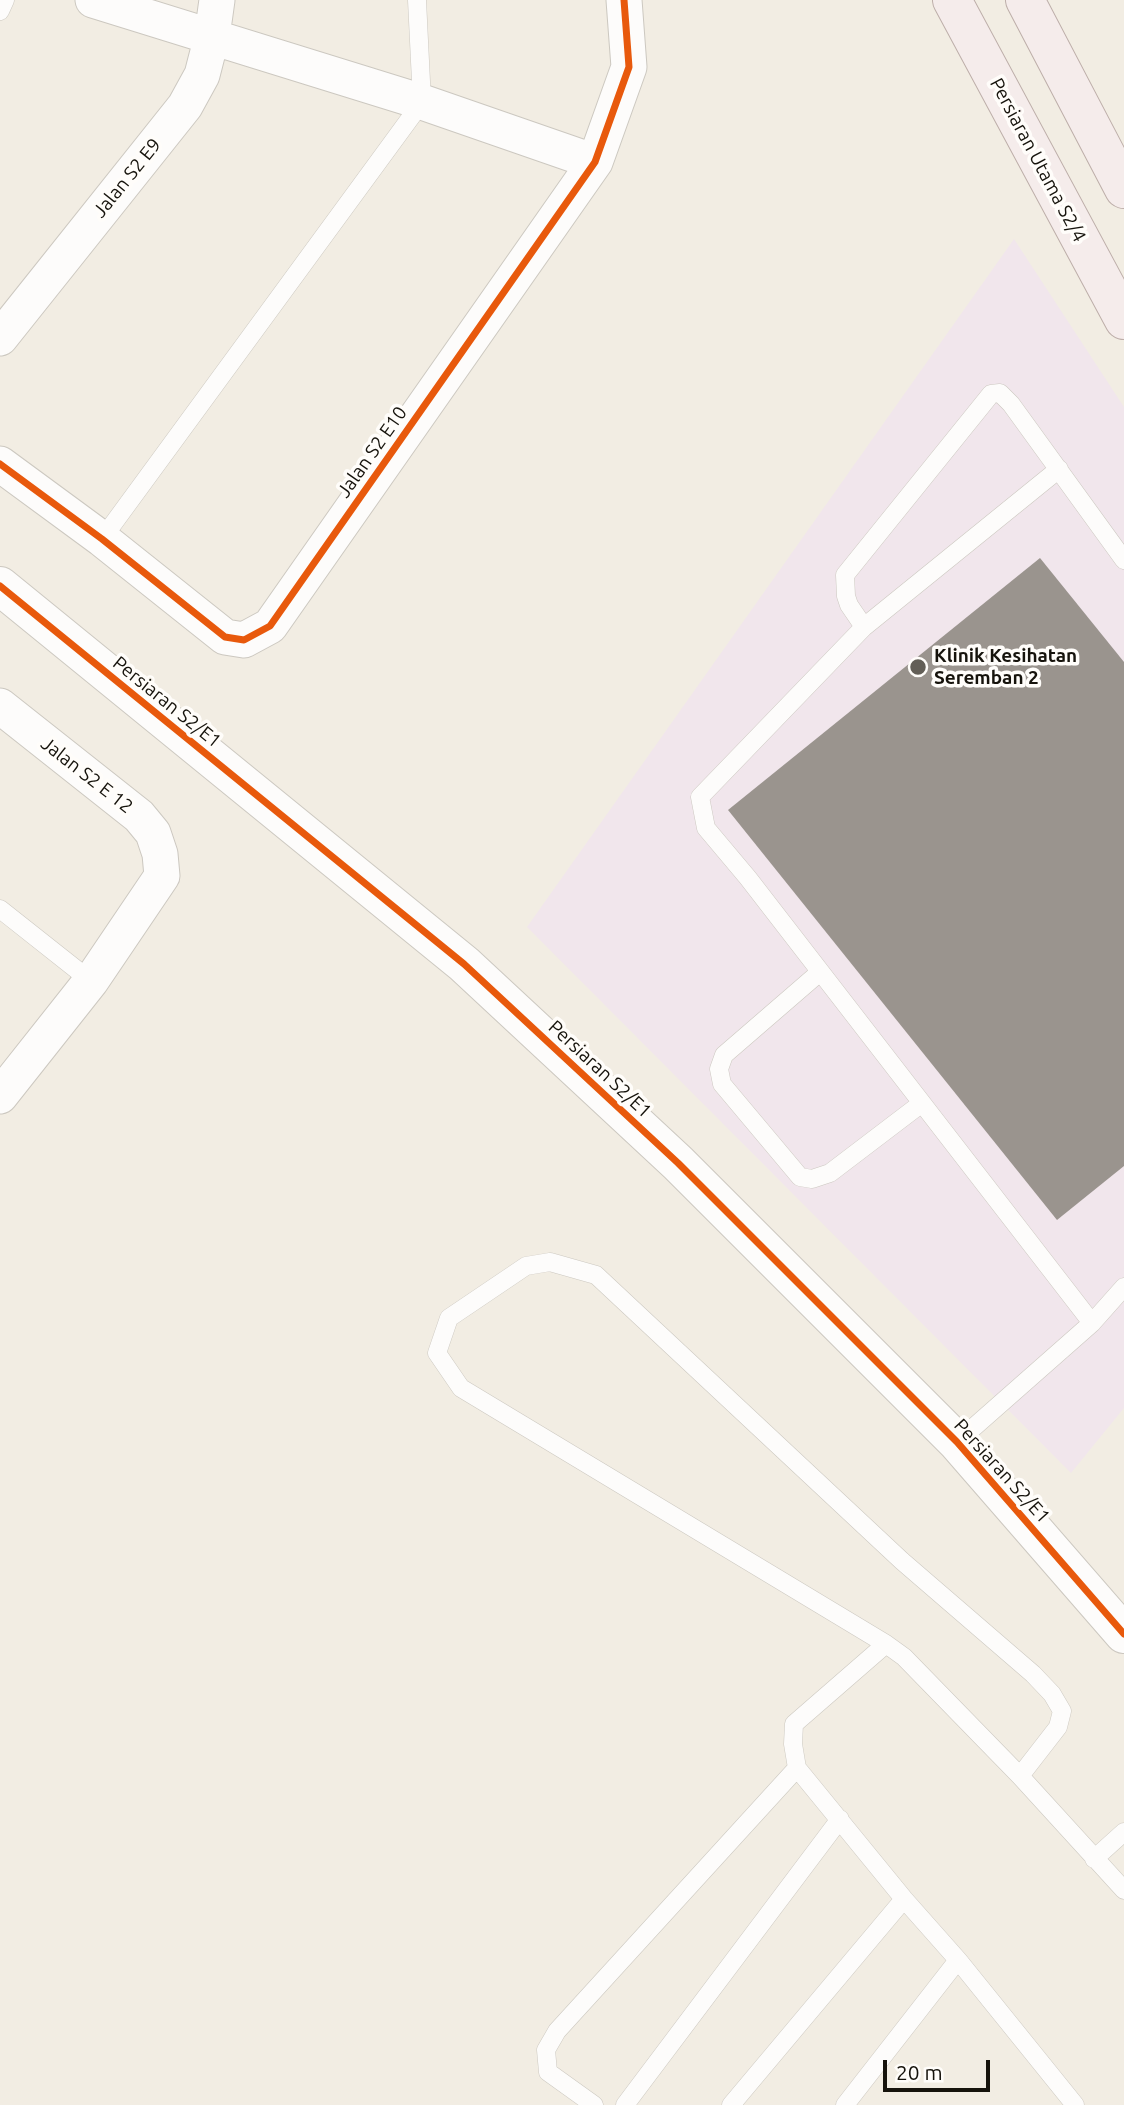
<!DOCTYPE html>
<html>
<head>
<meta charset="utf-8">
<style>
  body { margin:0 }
  #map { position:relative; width:1124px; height:2105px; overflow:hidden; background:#f2ede3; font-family:Ubuntu,sans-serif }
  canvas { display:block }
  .scale { position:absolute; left:883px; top:2060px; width:107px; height:32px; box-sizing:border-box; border:4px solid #16130c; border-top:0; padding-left:9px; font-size:21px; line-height:24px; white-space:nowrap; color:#16130c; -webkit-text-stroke:5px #fffdfa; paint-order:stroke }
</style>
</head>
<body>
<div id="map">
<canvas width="1124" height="2105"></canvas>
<div class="scale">20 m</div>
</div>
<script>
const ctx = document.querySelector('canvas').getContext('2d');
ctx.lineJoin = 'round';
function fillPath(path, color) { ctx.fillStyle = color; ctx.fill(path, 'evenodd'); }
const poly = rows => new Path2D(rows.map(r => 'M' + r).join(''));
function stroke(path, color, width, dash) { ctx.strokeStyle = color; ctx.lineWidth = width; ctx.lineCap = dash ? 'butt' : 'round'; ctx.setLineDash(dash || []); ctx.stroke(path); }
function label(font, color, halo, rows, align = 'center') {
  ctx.font = font + ' Ubuntu,sans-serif'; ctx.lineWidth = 7; ctx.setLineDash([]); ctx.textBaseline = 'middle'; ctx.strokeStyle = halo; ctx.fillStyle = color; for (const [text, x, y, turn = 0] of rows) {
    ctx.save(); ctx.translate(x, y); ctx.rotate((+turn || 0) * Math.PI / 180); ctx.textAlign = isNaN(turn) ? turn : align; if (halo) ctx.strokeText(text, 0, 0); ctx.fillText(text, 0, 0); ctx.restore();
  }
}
fillPath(poly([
  [1014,239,1124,407,1124,1408,1071,1473,527,927]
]), '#f1e6ec');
fillPath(poly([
  [1040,558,1124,662,1124,1166,1057,1220,728,810]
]), '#9a948e');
const service = poly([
  [0,11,5,0],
  [1059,469,864,627,700,797,706,828,748,878,1092,1323],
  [102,539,422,102,417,0],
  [864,627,849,605,846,596,845,575,991,394,1000,393,1011,404,1124,560],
  [0,909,91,981],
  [820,972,724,1055,719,1069,722,1084,800,1177,812,1179,830,1173,922,1103],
  [957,1442,1092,1323,1124,1287],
  [886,1644,794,1724,793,1744,797,1768,904,1899,958,1960,1075,2105],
  [1020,1776,1058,1727,1062,1711,1052,1694,1033,1674,902,1561,596,1275,550,1262,526,1266,449,1318,437,1353,461,1388,886,1644,904,1657,1020,1776,1124,1890],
  [1094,1859,1124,1832],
  [594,2105,548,2072,546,2050,557,2031,797,1768],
  [625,2105,840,1819],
  [731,2105,904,1899],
  [845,2105,958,1960]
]);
const minor = poly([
  [93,0,422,102,595,162],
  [0,338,185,106,202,75,212,36,217,0],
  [0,464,102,539,225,637,244,640,270,626,595,162,629,67,624,0],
  [0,706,139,816,153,833,160,854,162,876,91,981,0,1096]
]);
const tertiary = poly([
  [0,586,464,964,678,1163,957,1442,1124,1634]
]);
const primary = poly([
  [952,0,1124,320],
  [1025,0,1124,189]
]);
stroke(service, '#ccc8c0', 19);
stroke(minor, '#ccc8c0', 37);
stroke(tertiary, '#ccc8c0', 40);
stroke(primary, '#bdaea9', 40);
stroke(service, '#fdfcfb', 18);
stroke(minor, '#fdfcfb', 35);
stroke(tertiary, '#fdfcfb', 38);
stroke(primary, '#f5eceb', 38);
stroke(poly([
  [0,464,102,539,225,637,244,640,270,626,595,162,629,67,624,0],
  [0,586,464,964,678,1163,957,1442,1124,1634]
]), '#e8590c', 7);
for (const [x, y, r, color] of [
  [918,667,9,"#635f57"]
]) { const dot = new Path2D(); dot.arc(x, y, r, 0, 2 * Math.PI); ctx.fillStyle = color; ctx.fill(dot); stroke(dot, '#fffdfa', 2.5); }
label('19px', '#16130c', '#fffdfa', [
  ["Persiaran Utama S2/4",1038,160,62],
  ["Jalan S2 E9",127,178,-51],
  ["Jalan S2 E10",372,452,-55],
  ["Persiaran S2/E1",167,702,39],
  ["Jalan S2 E 12",87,775,38],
  ["Persiaran S2/E1",600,1069,43],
  ["Persiaran S2/E1",1002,1471,48]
]);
label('bold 19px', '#16130c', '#fffdfa', [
  ["Klinik Kesihatan",934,656],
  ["Seremban 2",934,678]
], 'left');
</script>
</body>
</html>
